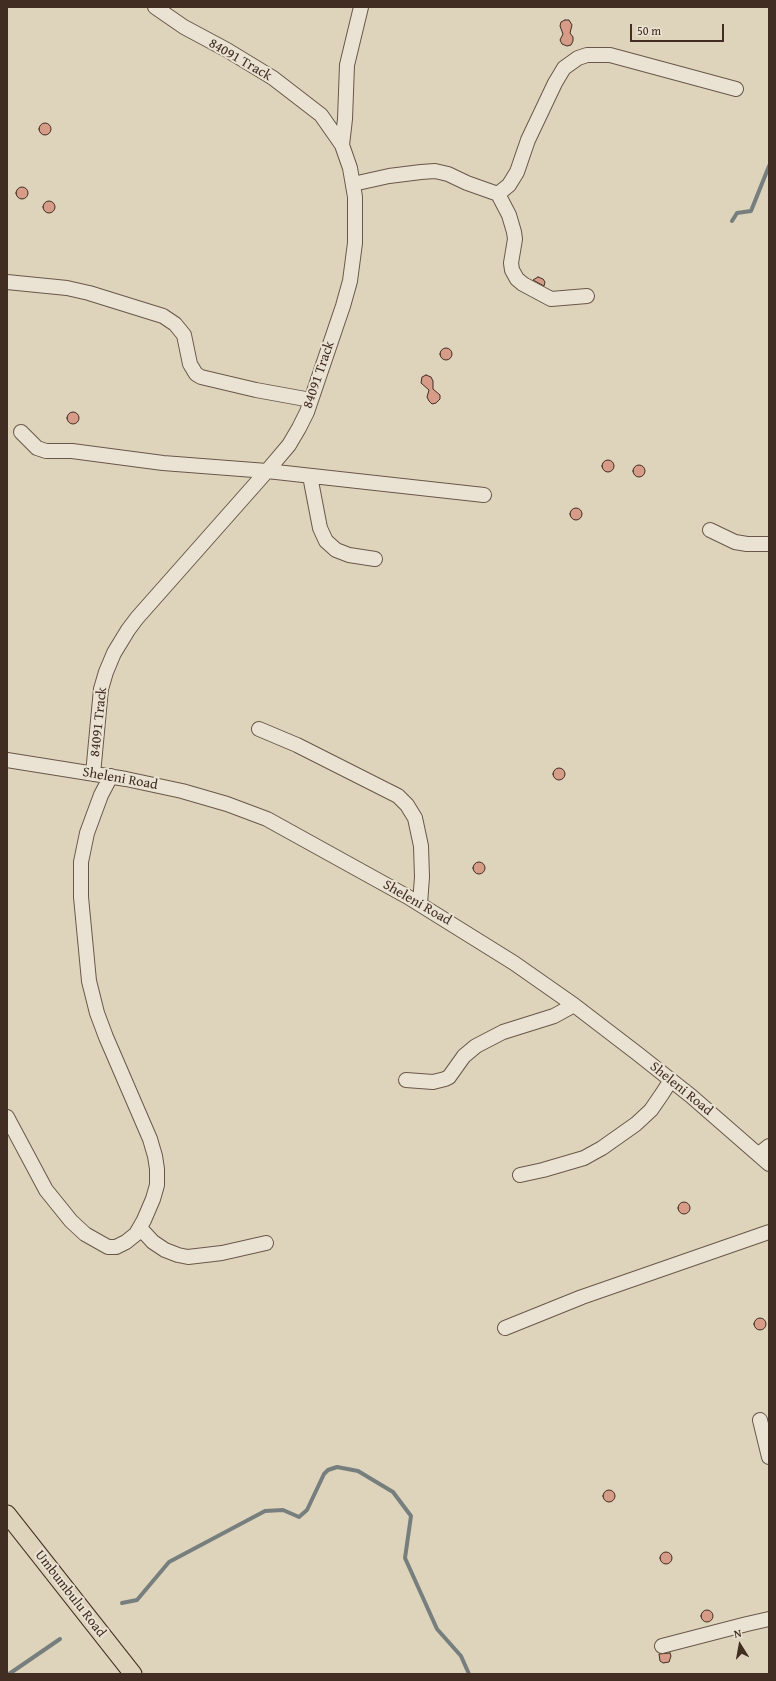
<!DOCTYPE html>
<html>
<head>
<meta charset="utf-8">
<style>
  body { margin:0 }
  #map { position:relative; width:776px; height:1681px; overflow:hidden; background:#ded4bb; font-family:"Gentium Book Plus",serif }
  canvas { display:block }
  .frame { position:absolute; inset:0; border:8px solid #422d23; pointer-events:none }
  .north { position:absolute; left:720px; top:1625px; width:40px; height:40px; -webkit-text-stroke:3px #eae3d3; paint-order:stroke; rotate:349deg; font-size:11px; font-weight:700; line-height:16px; text-align:center; color:#422d23 }
  .north::after { content:''; display:block; margin:auto; width:14px; height:18px; background:#422d23; clip-path:polygon(50% 0,100% 100%,50% 72%,0 100%) }
  .scale { position:absolute; left:630px; top:24px; width:94px; height:18px; box-sizing:border-box; border:2px solid #422d23; border-top:0; padding-left:5px; font-size:12px; line-height:14px; white-space:nowrap; color:#422d23; -webkit-text-stroke:3px #eae3d3; paint-order:stroke }
</style>
</head>
<body>
<div id="map">
<canvas width="776" height="1681"></canvas>
<div class="frame"></div>
<div class="north">N</div>
<div class="scale">50 m</div>
</div>
<script>
const ctx = document.querySelector('canvas').getContext('2d');
ctx.lineJoin = 'round';
const poly = rows => new Path2D(rows.map(r => 'M' + r).join(''));
function stroke(path, color, width, dash) { ctx.strokeStyle = color; ctx.lineWidth = width; ctx.lineCap = dash ? 'butt' : 'round'; ctx.setLineDash(dash || []); ctx.stroke(path); }
function fillPath(path, color) { ctx.fillStyle = color; ctx.fill(path, 'evenodd'); }
function label(font, color, halo, rows, align = 'center') {
  ctx.font = font + ' "Gentium Book Plus",serif'; ctx.lineWidth = 4; ctx.setLineDash([]); ctx.textBaseline = 'middle'; ctx.strokeStyle = halo; ctx.fillStyle = color; for (const [text, x, y, turn = 0] of rows) {
    ctx.save(); ctx.translate(x, y); ctx.rotate((+turn || 0) * Math.PI / 180); ctx.textAlign = isNaN(turn) ? turn : align; if (halo) ctx.strokeText(text, 0, 0); ctx.fillText(text, 0, 0); ctx.restore();
  }
}
stroke(poly([
  [732,221,737,213,751,211,769,166],
  [122,1603,137,1600,169,1562,265,1511,283,1510,299,1517,307,1510,324,1474,328,1470,337,1467,358,1471,393,1492,411,1516,405,1558,437,1629,461,1656,469,1674],
  [9,1674,60,1639]
]), '#767f7e', 4);
const building = poly([
  [565,20,569,20,572,25,570,33,573,37,573,41,571,45,567,46,562,44,560,40,563,34,560,26,561,22,565,20],
  '39 129a6 6 0 1 1 12 0a6 6 0 1 1-12 0Z',
  '16 193a6 6 0 1 1 12 0a6 6 0 1 1-12 0Z',
  '43 207a6 6 0 1 1 12 0a6 6 0 1 1-12 0Z',
  [538,277,543,279,545,282,544,286,533,280,538,277],
  '440 354a6 6 0 1 1 12 0a6 6 0 1 1-12 0Z',
  [426,375,431,377,433,381,433,389,440,395,440,399,436,403,432,404,429,401,427,397,429,390,421,383,422,377,426,375],
  '67 418a6 6 0 1 1 12 0a6 6 0 1 1-12 0Z',
  '602 466a6 6 0 1 1 12 0a6 6 0 1 1-12 0Z',
  '633 471a6 6 0 1 1 12 0a6 6 0 1 1-12 0Z',
  '570 514a6 6 0 1 1 12 0a6 6 0 1 1-12 0Z',
  '553 774a6 6 0 1 1 12 0a6 6 0 1 1-12 0Z',
  '473 868a6 6 0 1 1 12 0a6 6 0 1 1-12 0Z',
  '678 1208a6 6 0 1 1 12 0a6 6 0 1 1-12 0Z',
  '754 1324a6 6 0 1 1 12 0a6 6 0 1 1-12 0Z',
  '603 1496a6 6 0 1 1 12 0a6 6 0 1 1-12 0Z',
  '660 1558a6 6 0 1 1 12 0a6 6 0 1 1-12 0Z',
  '701 1616a6 6 0 1 1 12 0a6 6 0 1 1-12 0Z',
  [670,1653,671,1656,669,1662,663,1663,660,1661,659,1654,670,1653]
]);
fillPath(building, '#d69c88');
stroke(building, '#422d23', 1);
const minor = poly([
  [342,145,345,119,347,65,361,7],
  [353,184,389,176,421,172,435,171,448,174,467,183,498,194,509,185,517,172,528,140,555,83,564,68,578,58,587,55,610,55,736,89],
  [498,194,509,215,514,232,515,239,511,263,512,270,517,279,523,284,551,299,587,296],
  [7,282,67,288,89,293,163,316,175,324,184,335,190,364,196,374,201,377,256,390,311,400],
  [21,432,37,448,46,451,72,451,163,463,267,471,484,495],
  [310,476,320,528,326,541,336,550,349,555,375,559],
  [710,530,735,542,747,544,769,544],
  [259,729,297,745,398,796,407,805,415,818,421,846,422,877,420,904],
  [7,760,126,779,182,791,227,804,267,819,408,897,514,963,574,1005,638,1054,691,1096,769,1164],
  [93,774,101,689,106,672,114,653,128,630,137,618,267,471,289,445,299,428,307,412,343,306,350,281,355,243,355,197,350,168,342,145,321,115,273,78,227,50,184,27,155,7],
  [406,1080,433,1082,445,1079,449,1077,464,1056,476,1046,503,1032,554,1016,574,1005],
  [7,1117,46,1190,71,1221,85,1234,108,1247,116,1247,126,1242,136,1234,144,1220,153,1199,157,1185,157,1169,155,1156,150,1139,106,1037,97,1013,89,981,81,897,81,862,87,833,101,795,111,776],
  [759,1154,769,1146],
  [520,1175,543,1170,584,1158,602,1148,636,1124,651,1110,662,1094,671,1080],
  [140,1228,153,1242,165,1250,178,1255,188,1257,222,1253,266,1243],
  [505,1328,582,1297,769,1232],
  [760,1420,769,1457],
  [662,1646,747,1624,769,1619]
]);
const major = poly([
  [7,1514,133,1674]
]);
stroke(minor, '#695749', 16);
stroke(major, '#422d23', 19);
stroke(minor, '#eae3d3', 14);
stroke(major, '#ded4bb', 17);
label('14px', '#422d23', '#eae3d3', [
  ["84091 Track",240,60,30],
  ["84091 Track",319,375,-71],
  ["84091 Track",99,722,-84],
  ["Sheleni Road",120,779,10],
  ["Sheleni Road",417,903,30],
  ["Sheleni Road",681,1089,39],
  ["Umbumbulu Road",70,1594,52]
]);
</script>
</body>
</html>
